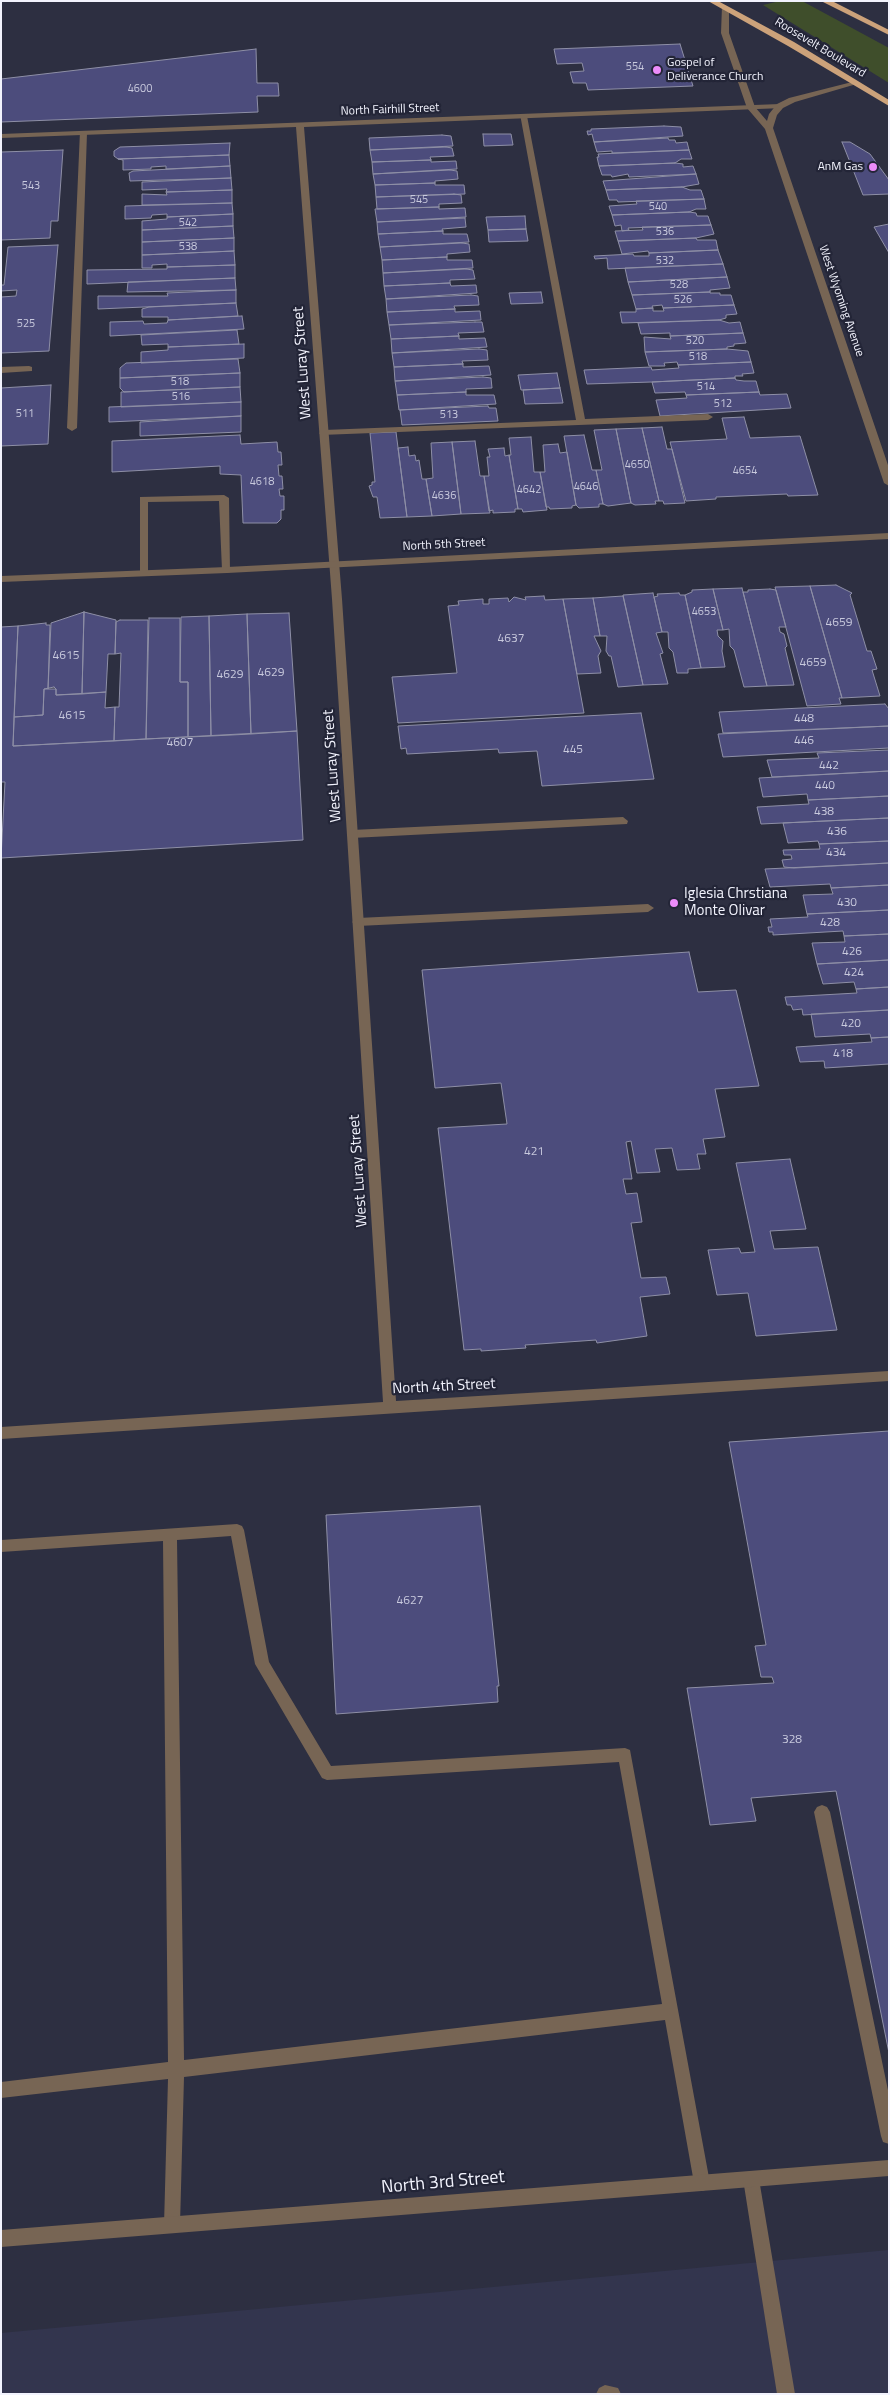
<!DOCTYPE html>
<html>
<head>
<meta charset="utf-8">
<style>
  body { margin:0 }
  #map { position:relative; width:890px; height:2395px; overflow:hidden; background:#2d2f41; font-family:"Titillium Web",sans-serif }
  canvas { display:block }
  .frame { position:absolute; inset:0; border:2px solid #f2f3fd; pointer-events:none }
</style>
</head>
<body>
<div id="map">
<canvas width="890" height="2395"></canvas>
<div class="frame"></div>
</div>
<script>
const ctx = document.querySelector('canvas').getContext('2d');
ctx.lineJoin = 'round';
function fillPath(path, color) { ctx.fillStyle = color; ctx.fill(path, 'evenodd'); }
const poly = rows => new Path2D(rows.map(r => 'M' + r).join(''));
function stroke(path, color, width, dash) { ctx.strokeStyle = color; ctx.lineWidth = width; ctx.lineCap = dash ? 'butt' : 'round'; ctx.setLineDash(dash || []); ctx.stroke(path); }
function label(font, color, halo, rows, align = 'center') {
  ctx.font = font + ' "Titillium Web",sans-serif'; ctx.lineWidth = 4.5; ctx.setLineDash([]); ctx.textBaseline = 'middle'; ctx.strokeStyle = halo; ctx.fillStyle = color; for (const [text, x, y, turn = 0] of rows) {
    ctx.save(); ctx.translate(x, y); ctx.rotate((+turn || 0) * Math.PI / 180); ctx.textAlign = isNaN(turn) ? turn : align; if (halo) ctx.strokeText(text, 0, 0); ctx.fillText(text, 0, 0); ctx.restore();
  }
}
fillPath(poly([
  [889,2250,889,2394,1,2394,1,2333]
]), '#33354e');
fillPath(poly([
  [780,1,802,1,889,48,889,83,763,5]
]), '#3f4e2b');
const building = poly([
  [680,44,693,86,588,90,586,83,573,83,570,72,584,71,582,63,557,64,554,49,680,44],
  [256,49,257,83,278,83,279,96,257,96,258,112,1,122,1,79,256,49],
  [664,126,681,127,683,136,594,142,592,134,588,135,587,131,591,131,591,129,664,126],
  [483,134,511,134,513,145,484,146,483,134],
  [442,135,451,136,453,146,370,150,369,138,442,135],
  [668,138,669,140,675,140,676,143,687,142,689,150,612,153,612,151,597,152,594,142,668,138],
  [842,142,850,142,870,154,889,180,889,194,863,195,842,142],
  [230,143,229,155,118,159,114,156,114,151,120,147,230,143],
  [446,147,452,148,454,156,430,157,431,160,372,162,370,150,446,147],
  [63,150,58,221,51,221,50,238,1,240,1,152,63,150],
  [689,150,692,159,681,159,675,163,599,166,597,157,599,157,598,154,689,150],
  [229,155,230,166,166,169,166,166,151,167,151,169,123,170,123,160,118,159,229,155],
  [431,160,431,162,456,161,457,169,373,174,372,162,431,160],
  [675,163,683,164,683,167,693,166,696,174,629,177,628,174,612,177,611,175,602,175,599,166,675,163],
  [230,166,231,178,130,181,129,173,133,171,230,166],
  [450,170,457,171,458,179,435,181,435,183,375,185,373,174,450,170],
  [696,174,699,184,682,187,606,190,603,181,696,174],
  [231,178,232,190,166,192,167,189,142,190,142,182,231,178],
  [435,183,435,185,464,185,465,194,376,197,375,185,435,183],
  [682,187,690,190,701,190,704,199,618,202,617,200,609,200,606,190,682,187],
  [232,190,232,203,142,205,142,194,167,195,166,192,232,190],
  [454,194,461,195,462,203,439,204,439,207,377,209,376,197,454,194],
  [704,199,706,209,696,209,689,212,612,215,609,206,637,204,636,201,704,199],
  [232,203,233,214,167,217,167,214,152,215,151,218,125,219,125,206,232,203],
  [439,207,439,209,465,208,466,217,377,222,375,209,439,207],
  [689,212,696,213,697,216,708,216,711,225,628,228,629,230,622,231,621,225,615,226,612,215,689,212],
  [233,214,233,226,142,230,142,221,167,219,167,217,233,214],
  [525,216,526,229,488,230,486,217,525,216],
  [465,218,466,227,442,229,443,231,378,234,377,222,465,218],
  [889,224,889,253,874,227,889,224],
  [711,225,714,234,696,238,618,241,615,231,643,230,642,227,711,225],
  [233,226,234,238,142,242,142,230,233,226],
  [526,229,528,241,489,242,488,230,526,229],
  [443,231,443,234,467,234,469,242,380,247,378,234,443,231],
  [234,238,234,251,142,255,142,242,234,238],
  [696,238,697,240,716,240,718,250,649,253,648,251,622,254,618,241,696,238],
  [462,243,469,244,470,252,447,254,447,257,382,260,380,247,462,243],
  [58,245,49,351,1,353,1,297,16,296,17,290,1,291,1,285,4,285,8,247,58,245],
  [718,250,723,264,608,269,607,258,595,259,594,256,633,254,634,256,649,256,649,253,718,250],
  [234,251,235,265,167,267,167,264,152,265,152,268,142,268,142,255,234,251],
  [447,257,447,260,472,260,473,268,383,273,382,260,447,257],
  [723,264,727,277,628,282,625,268,723,264],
  [235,265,235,278,87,284,87,270,167,269,167,267,235,265],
  [466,269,473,270,475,279,450,280,450,283,384,286,383,273,466,269],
  [727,277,730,288,710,290,710,292,632,295,628,282,727,277],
  [235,278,236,290,127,292,128,282,235,278],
  [450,283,451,286,476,285,477,293,386,299,384,286,450,283],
  [236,290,236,303,98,309,98,296,168,296,167,293,236,290],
  [541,292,543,303,511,304,509,293,541,292],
  [710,292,710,293,720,293,720,295,731,295,734,305,663,308,662,305,652,306,653,308,636,309,632,295,710,292],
  [471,295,478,296,479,305,454,306,455,309,387,312,386,299,471,295],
  [236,303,238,316,168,320,168,317,142,317,142,309,149,307,236,303],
  [734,305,737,314,726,315,726,318,719,320,622,323,620,312,636,312,636,309,653,308,653,311,664,311,663,308,734,305],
  [455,309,455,312,480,311,481,320,389,325,387,312,455,309],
  [242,316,244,329,110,336,110,322,143,321,144,324,167,323,168,320,242,316],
  [719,320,729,323,740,322,743,333,670,336,670,333,641,334,638,323,719,320],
  [475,322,482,322,484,332,458,333,459,336,391,339,389,325,475,322],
  [237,330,239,344,168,347,168,344,142,345,141,335,237,330],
  [743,333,746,343,734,344,734,346,727,347,727,349,645,352,644,337,671,339,670,336,743,333],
  [459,336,459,339,485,338,487,347,392,353,391,339,459,336],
  [244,344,244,358,141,363,141,352,168,350,168,347,244,344],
  [479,349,487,350,488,360,462,361,463,364,394,367,392,353,479,349],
  [727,349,748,351,751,362,678,365,677,362,664,363,665,366,649,366,645,352,727,349],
  [238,359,240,373,120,378,120,368,126,363,238,359],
  [751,362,754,373,742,374,743,376,735,376,735,378,652,382,587,384,584,370,651,367,652,370,679,368,678,365,751,362],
  [463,364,463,367,489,366,491,375,395,381,394,367,463,364],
  [240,373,240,387,124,392,120,388,120,378,240,373],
  [557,373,560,388,521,390,518,375,557,373],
  [483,377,491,378,492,388,466,389,466,392,397,395,395,381,483,377],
  [735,378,736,380,744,381,756,381,759,392,686,395,685,392,655,393,652,382,735,378],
  [51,385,48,444,1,446,1,388,51,385],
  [240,387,241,402,121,407,121,392,240,387],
  [560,388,563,403,525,404,523,390,560,388],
  [466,392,466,395,494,395,496,404,399,410,397,395,466,392],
  [759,392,760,395,787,394,791,408,660,416,656,400,687,398,686,395,759,392],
  [241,402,241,416,109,422,109,407,241,402],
  [488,406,489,408,496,408,498,421,402,425,400,410,488,406],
  [241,416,241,432,140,436,140,422,241,416],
  [744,417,750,438,800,436,818,495,788,496,787,494,716,497,716,499,686,501,670,442,727,439,722,418,744,417],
  [662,427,667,449,672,449,685,503,664,504,663,501,659,501,642,428,662,427],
  [642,428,659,501,655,501,656,504,635,505,631,503,616,429,642,428],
  [616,429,631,503,608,506,603,504,596,470,602,470,594,430,616,429],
  [396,432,407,517,380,518,377,497,373,497,369,486,372,485,372,482,375,482,370,433,396,432],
  [240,435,241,444,277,442,278,452,281,452,282,465,278,465,279,476,282,476,283,489,279,489,280,496,284,496,284,510,281,510,281,519,277,523,243,523,241,475,220,474,220,466,112,472,112,441,240,435],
  [584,435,592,470,596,470,603,504,599,504,599,507,579,508,576,505,564,436,584,435],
  [531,437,534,472,540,472,547,510,523,512,522,509,518,509,509,455,511,455,509,438,531,437],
  [475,441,480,476,484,476,490,513,461,514,452,442,475,441],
  [452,442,461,514,432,516,426,479,433,478,431,443,452,442],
  [558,444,560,453,567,452,576,505,572,506,572,508,550,509,549,507,546,507,540,472,545,472,543,445,558,444],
  [408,447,409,456,415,455,416,461,419,460,422,479,426,479,432,516,407,517,398,448,408,447],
  [504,448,505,456,509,455,518,509,515,509,515,512,493,513,493,510,489,511,484,476,489,476,487,457,490,457,488,449,504,448],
  [836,585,852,593,850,595,867,651,871,651,877,669,872,670,880,696,842,698,810,586,836,585],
  [810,586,842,698,839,698,841,704,807,706,775,587,810,586],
  [742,588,743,592,767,686,744,687,734,650,730,646,729,629,723,630,713,589,742,588],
  [713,589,723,630,717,630,718,636,723,641,722,651,725,667,701,668,685,595,692,592,692,590,713,589],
  [770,589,776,590,786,627,779,627,780,632,784,634,787,646,785,648,794,685,767,686,743,592,748,592,748,590,770,589],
  [653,593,662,632,656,633,663,653,660,654,668,684,643,685,623,595,653,593],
  [679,593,680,595,685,595,701,668,688,669,688,673,677,673,673,652,669,648,668,632,662,632,654,597,658,596,657,594,679,593],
  [544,596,545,600,563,599,584,713,398,723,392,677,457,673,448,606,459,605,458,601,483,599,483,604,489,604,489,599,508,598,509,602,514,597,526,600,525,597,544,596],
  [623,596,643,685,618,687,611,656,609,656,606,651,607,636,600,636,593,598,623,596],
  [593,598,600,636,594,636,601,651,598,656,601,673,577,674,563,599,593,598],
  [84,612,116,620,115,654,108,654,106,692,82,694,84,612],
  [84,612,82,694,56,695,56,689,48,689,51,623,84,612],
  [289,613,297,731,251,734,247,614,289,613],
  [247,614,251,734,211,736,209,616,247,614],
  [209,616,211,736,188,737,188,682,180,682,181,617,209,616],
  [149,618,180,618,180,682,188,682,188,737,146,739,149,618],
  [120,620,148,620,146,739,114,741,115,707,119,707,121,653,115,654,116,622,120,620],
  [46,623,46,625,50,625,48,689,44,689,43,715,14,717,18,626,46,623],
  [18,626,13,746,297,731,303,840,1,858,5,782,1,782,1,627,18,626],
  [54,687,56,689,56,695,106,692,105,708,115,707,114,741,13,746,14,717,43,715,44,689,54,687],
  [885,704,889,709,889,726,723,733,719,712,885,704],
  [641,713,654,779,542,786,537,751,499,753,498,749,407,754,406,748,401,749,398,726,641,713],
  [889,726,889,748,723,757,718,734,889,726],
  [889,750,889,771,772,777,767,760,819,758,817,753,889,750],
  [889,771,889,796,808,800,807,794,763,797,759,778,889,771],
  [889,796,889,818,761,824,757,807,809,804,808,800,889,796],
  [889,818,889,841,819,844,818,841,788,843,783,823,889,818],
  [889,841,889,863,794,868,784,867,782,860,792,859,791,855,784,855,783,850,820,849,819,844,889,841],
  [889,863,889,885,831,888,830,884,770,887,765,869,889,863],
  [889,885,889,910,807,914,803,895,833,894,831,888,889,885],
  [889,910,889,934,844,936,843,931,773,935,773,932,769,932,768,927,772,927,770,919,808,917,807,914,889,910],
  [889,934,889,960,817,964,812,943,845,942,844,936,889,934],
  [689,952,698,992,736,990,759,1086,715,1089,725,1137,703,1139,706,1154,697,1154,700,1169,677,1170,672,1148,655,1149,660,1172,637,1173,631,1141,626,1142,632,1179,623,1179,626,1194,637,1193,642,1222,631,1223,641,1278,666,1277,670,1294,640,1297,647,1336,597,1343,596,1340,525,1345,526,1348,481,1351,481,1349,464,1350,438,1128,507,1124,501,1083,435,1088,422,970,689,952],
  [889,960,889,987,856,989,854,982,823,984,817,964,889,960],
  [889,987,889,1010,803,1015,802,1009,793,1010,791,1005,787,1005,785,997,857,993,856,989,889,987],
  [889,1010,889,1037,871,1038,870,1034,815,1037,811,1014,889,1010],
  [889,1037,889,1064,825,1068,824,1061,800,1062,796,1047,872,1042,871,1038,889,1037],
  [790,1159,806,1229,770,1231,774,1249,818,1247,837,1330,756,1336,748,1293,717,1295,708,1250,739,1248,741,1253,755,1252,736,1163,790,1159],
  [889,1431,889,2053,836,1791,751,1798,756,1821,710,1825,687,1688,774,1683,772,1677,761,1677,755,1646,766,1645,729,1442,889,1431],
  [480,1506,499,1686,497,1686,498,1702,336,1714,326,1515,480,1506]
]);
fillPath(building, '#4c4c7c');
stroke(building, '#8e8fa6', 1);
fillPath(poly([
  [520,114,527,116,585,419,708,414,713,417,708,420,321,435,319,433,324,430,576,420,520,114],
  [80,131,87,133,77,428,72,431,67,428,80,131],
  [29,366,32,367,32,371,1,373,1,367,29,366],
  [224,495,229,498,230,572,227,573,222,570,219,501,148,502,148,572,143,575,140,574,140,497,224,495],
  [623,817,628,821,627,824,352,838,347,834,352,830,623,817],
  [648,904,654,908,648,912,358,926,352,922,358,918,648,904],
  [237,1524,242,1526,244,1530,269,1662,331,1766,625,1748,630,1750,710,2183,708,2189,702,2191,696,2189,694,2183,665,2020,184,2077,180,2225,178,2231,172,2233,166,2231,164,2225,168,2079,1,2098,1,2082,168,2062,163,1541,1,1552,1,1540,237,1524],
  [231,1536,255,1664,322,1778,327,1780,619,1762,662,2004,184,2060,177,1540,231,1536],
  [822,1805,827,1807,830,1812,889,2095,889,2144,883,2142,881,2136,814,1812,817,1807,822,1805],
  [751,2171,757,2173,759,2179,795,2394,777,2394,743,2179,745,2173,751,2171],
  [605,2385,618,2388,621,2394,596,2394,599,2388,605,2385]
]), '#776554');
fillPath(poly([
  [780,104,783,104,783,108,304,127,342,599,396,1401,889,1371,889,1381,1,1439,1,1427,383,1402,332,599,296,127,1,138,1,134,780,104],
  [889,2160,889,2176,1,2247,1,2230,889,2160]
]), '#776554');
fillPath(poly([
  [722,6,729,8,729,33,755,107,767,121,769,114,777,104,789,98,856,81,860,83,795,102,783,108,777,115,773,128,889,468,889,486,884,483,765,129,747,108,721,33,722,6],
  [889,533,889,539,227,573,1,582,1,576,227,567,889,533]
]), '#776554');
fillPath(poly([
  [708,1,718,1,794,42,889,100,889,106,788,46,708,1],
  [821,1,832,1,889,30,889,35,821,1]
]), '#cca27a');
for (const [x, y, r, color] of [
  [657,70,5,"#ec8cfa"],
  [873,167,5,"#ec8cfa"],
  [674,903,5,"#ec8cfa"]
]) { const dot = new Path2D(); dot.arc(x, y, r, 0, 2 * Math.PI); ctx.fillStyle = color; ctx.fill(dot); stroke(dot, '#232537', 2); }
label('11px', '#c8c9dd', null, [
  ["554",635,67],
  ["4600",140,89],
  ["543",31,186],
  ["545",419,200],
  ["540",658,207],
  ["542",188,223],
  ["536",665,232],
  ["538",188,247],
  ["532",665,261],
  ["528",679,285],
  ["526",683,300],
  ["525",26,324],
  ["520",695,341],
  ["518",698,357],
  ["518",180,382],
  ["514",706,387],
  ["516",181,397],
  ["512",723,404],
  ["511",25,414],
  ["513",449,415],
  ["4650",637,465],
  ["4654",745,471],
  ["4618",262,482],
  ["4646",586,487],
  ["4642",529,490],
  ["4636",444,496],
  ["4653",704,612]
]);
label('12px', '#f2f3fd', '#232537', [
  ["Roosevelt Boulevard",820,48,31],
  ["North Fairhill Street",390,110,-2],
  ["West Wyoming Avenue",841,301,71],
  ["North 5th Street",444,545,-3]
]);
label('12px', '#f2f3fd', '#232537', [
  ["Gospel of",667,63],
  ["Deliverance Church",667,77],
  ["AnM Gas",863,167,"right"]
], 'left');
label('12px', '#c8c9dd', null, [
  ["4659",839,623],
  ["4637",511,639],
  ["4615",66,656],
  ["4659",813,663],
  ["4629",271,673],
  ["4629",230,675],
  ["4615",72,716],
  ["448",804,719],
  ["446",804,741],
  ["4607",180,743],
  ["445",573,750],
  ["442",829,766],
  ["440",825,786],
  ["438",824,812],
  ["436",837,832],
  ["434",836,853],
  ["430",847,903],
  ["428",830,923],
  ["426",852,952],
  ["424",854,973],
  ["420",851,1024],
  ["418",843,1054],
  ["421",534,1152],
  ["4627",410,1601],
  ["328",792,1740]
]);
label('15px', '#f2f3fd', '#232537', [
  ["West Luray Street",303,363,-94],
  ["West Luray Street",333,766,-94],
  ["West Luray Street",359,1171,-94],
  ["North 4th Street",444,1387,-3]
]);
label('15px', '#f2f3fd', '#232537', [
  ["Iglesia Chrstiana",684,894],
  ["Monte Olivar",684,911]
], 'left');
label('18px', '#f2f3fd', '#232537', [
  ["North 3rd Street",443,2183,-5]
]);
</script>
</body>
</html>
